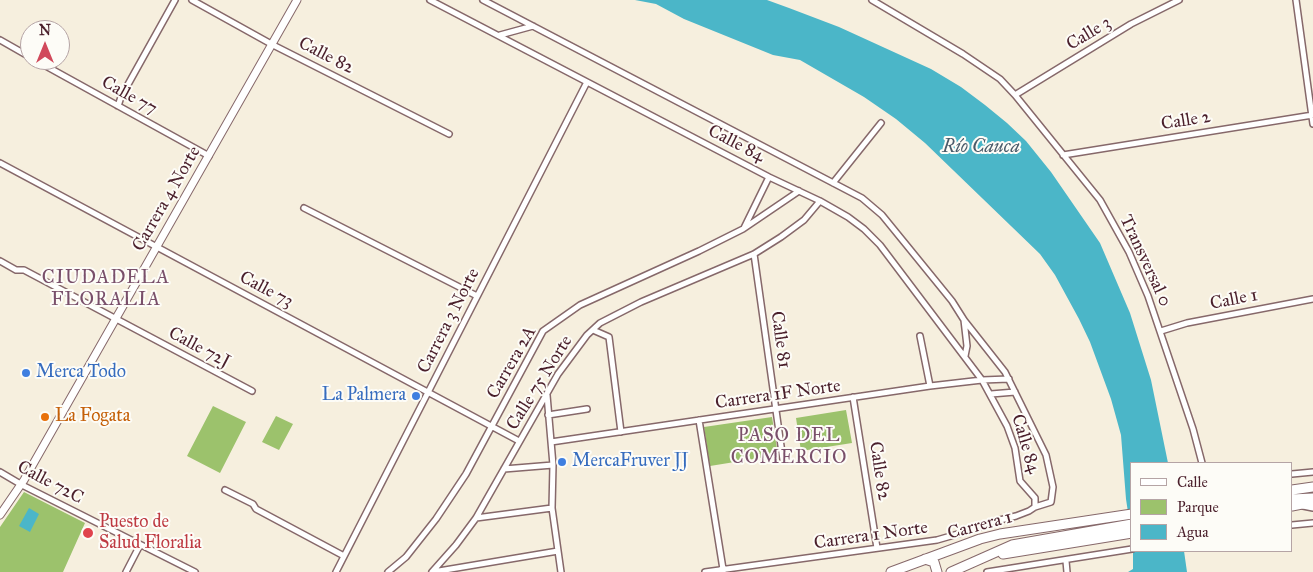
<!DOCTYPE html>
<html>
<head>
<meta charset="utf-8">
<style>
  body { margin:0 }
  #map { position:relative; width:1313px; height:572px; overflow:hidden; background:#f6efde; font-family:"IM FELL Great Primer",serif }
  canvas { display:block }
  .legend { position:absolute; left:1130px; top:462px; width:162px; height:90px; box-sizing:border-box; background:#fdfcf7; border:1px solid #b5a4a5; margin:0; padding:6px 9px; list-style:none; font-size:15px; color:#4a1f2b }
  .legend li { display:flex; align-items:center; gap:10px; height:25px }
  .legend b { width:25px; border:1px solid #b5a4a5 }
  .north { position:absolute; left:20px; top:20px; width:50px; height:50px; box-sizing:border-box; background:#fdfcf7; border:1px solid #b5a4a5; border-radius:50%; rotate:0deg; font-size:14px; font-weight:700; line-height:20px; text-align:center; color:#4a1f2b }
  .north::after { content:''; display:block; margin:auto; width:18px; height:22px; background:#d1495b; clip-path:polygon(50% 0,100% 100%,50% 72%,0 100%) }
</style>
</head>
<body>
<div id="map">
<canvas width="1313" height="572"></canvas>
<ul class="legend">
<li><b style="height:6px;background:#fff"></b>Calle</li>
<li><b style="height:14px;background:#9cc26c"></b>Parque</li>
<li><b style="height:14px;background:#4bb6c8"></b>Agua</li>
</ul>
<div class="north">N</div>
</div>
<script>
const ctx = document.querySelector('canvas').getContext('2d');
ctx.lineJoin = 'round';
function fillPath(path, color) { ctx.fillStyle = color; ctx.fill(path, 'evenodd'); }
const poly = rows => new Path2D(rows.map(r => 'M' + r).join(''));
function stroke(path, color, width, dash) { ctx.strokeStyle = color; ctx.lineWidth = width; ctx.lineCap = dash ? 'butt' : 'round'; ctx.setLineDash(dash || []); ctx.stroke(path); }
function label(font, color, halo, rows, align = 'center') {
  ctx.font = font + ' "IM FELL Great Primer",serif'; ctx.lineWidth = 4; ctx.setLineDash([]); ctx.textBaseline = 'middle'; ctx.strokeStyle = halo; ctx.fillStyle = color; for (const [text, x, y, turn = 0] of rows) {
    ctx.save(); ctx.translate(x, y); ctx.rotate((+turn || 0) * Math.PI / 180); ctx.textAlign = isNaN(turn) ? turn : align; if (halo) ctx.strokeText(text, 0, 0); ctx.fillText(text, 0, 0); ctx.restore();
  }
}
fillPath(poly([
  [213,406,246,422,220,473,187,456],
  [846,410,852,443,801,451,796,418],
  [276,416,293,424,279,450,262,442],
  [772,417,778,455,710,466,704,427],
  [24,492,85,523,63,572,0,572,0,527]
]), '#9cc26c');
fillPath(poly([
  [635,0,767,0,789,8,839,27,931,69,961,87,985,105,1007,123,1026,141,1051,172,1100,243,1130,313,1151,380,1168,463,1132,463,1132,539,1126,499,1121,435,1111,399,1090,342,1079,319,1055,275,1040,254,925,143,896,119,864,97,800,60,773,55,684,19,656,4],
  [29,508,39,514,30,532,19,526],
  [1133,551,1184,551,1187,572,1128,572,1133,569]
]), '#4bb6c8');
const minor = poly([
  [192,0,273,45,449,134],
  [430,0,769,177,820,201,848,217,864,229,880,245,982,380,1007,426,1015,448,1020,481,1035,498,1035,507],
  [483,0,862,198,882,215,904,242,952,301,964,320,1005,372,1046,455,1053,487,1051,502,1035,507,1029,511,1016,516,992,522,975,529,937,540,705,572],
  [872,0,963,54,1000,79,1015,95,1100,200,1129,252,1148,296,1193,429,1202,463],
  [1296,0,1313,124],
  [500,35,533,26],
  [0,40,30,57],
  [35,60,209,156],
  [1015,95,1131,24,1179,0],
  [118,106,121,97,175,0],
  [1063,155,1313,115],
  [0,163,519,441],
  [833,183,881,123],
  [304,208,477,296],
  [744,228,769,177],
  [754,254,783,460],
  [0,261,16,270,24,270,252,391],
  [964,320,967,346,965,356],
  [593,330,609,337,621,432],
  [1161,331,1187,323,1313,299],
  [920,336,930,386],
  [991,394,1015,392],
  [547,395,553,465,552,508,561,572],
  [853,397,877,548],
  [548,415,587,409],
  [699,420,723,569],
  [551,442,930,386,982,380,1009,379],
  [504,469,553,465],
  [0,472,22,485,195,572],
  [1292,474,1313,472],
  [225,490,253,504,256,509,344,556],
  [1303,506,1313,508],
  [476,518,552,508],
  [1292,525,1313,523],
  [1066,561,1067,572],
  [126,572,140,545],
  [336,572,587,82],
  [388,572,406,557,436,519,466,474,543,331,580,305,699,251,743,229,799,191],
  [432,572,456,545,476,518,558,374,587,335,600,323,641,302,754,254,781,237,804,220,820,201],
  [433,572,558,551],
  [987,572,1132,549]
]);
const tertiary = poly([
  [0,515,24,480,297,0],
  [720,572,723,569]
]);
const trunk = poly([
  [1292,490,1313,487],
  [1292,499,1313,498],
  [1292,506,1313,502],
  [1003,554,1132,533],
  [925,559,934,562,937,572],
  [891,572,980,539,1000,534,1132,514],
  [951,572,1012,545,1132,524]
]);
stroke(minor, '#86686a', 8);
stroke(tertiary, '#86686a', 9);
stroke(trunk, '#86686a', 11);
stroke(minor, '#fff', 5);
stroke(tertiary, '#fff', 7);
stroke(trunk, '#fff', 9);
for (const [x, y, r, color] of [
  [26,373,5,"#3f7fe0"],
  [416,396,5,"#3f7fe0"],
  [45,417,5,"#e8710a"],
  [562,462,5,"#3f7fe0"],
  [88,533,6,"#e0444e"]
]) { const dot = new Path2D(); dot.arc(x, y, r, 0, 2 * Math.PI); ctx.fillStyle = color; ctx.fill(dot); stroke(dot, '#fdfcf7', 2); }
label('18px', '#4a1f2b', '#fdfcf7', [
  ["Calle 3",1089,34,-31],
  ["Calle 82",326,56,27],
  ["Calle 77",129,96,29],
  ["Calle 2",1186,121,-9],
  ["Calle 84",736,144,27],
  ["Carrera 4 Norte",167,199,-60],
  ["Transversal 0",1145,261,65],
  ["Calle 73",266,290,28],
  ["Calle 1",1234,300,-11],
  ["Carrera 3 Norte",449,321,-63],
  ["Calle 81",780,340,82],
  ["Calle 72J",199,348,28],
  ["Carrera 2A",512,363,-60],
  ["Calle 75 Norte",540,383,-58],
  ["Carrera 1F Norte",778,395,-8],
  ["Calle 84",1025,444,73],
  ["Calle 82",879,471,81],
  ["Calle 72C",50,483,28],
  ["Carrera 1",980,526,-15],
  ["Carrera 1 Norte",871,536,-8]
]);
label('18px', '#366cbe', '#fdfcf7', [
  ["Merca Todo",36,373],
  ["La Palmera",406,396,"right"],
  ["MercaFruver JJ",572,462]
], 'left');
label('18px', '#c56008', '#fdfcf7', [
  ["La Fogata",55,417]
], 'left');
label('18px', '#be3a42', '#fdfcf7', [
  ["Puesto de",99,523],
  ["Salud Floralia",99,544]
], 'left');
label('italic 19px', '#4a5b6a', '#fdfcf7', [
  ["Río Cauca",981,147]
]);
ctx.letterSpacing = '1px';
label('19px', '#794f6a', '#fdfcf7', [
  ["CIUDADELA",106,278],
  ["FLORALIA",106,300],
  ["PASO DEL",789,436],
  ["COMERCIO",789,458]
]);
ctx.letterSpacing = '0px';
</script>
</body>
</html>
